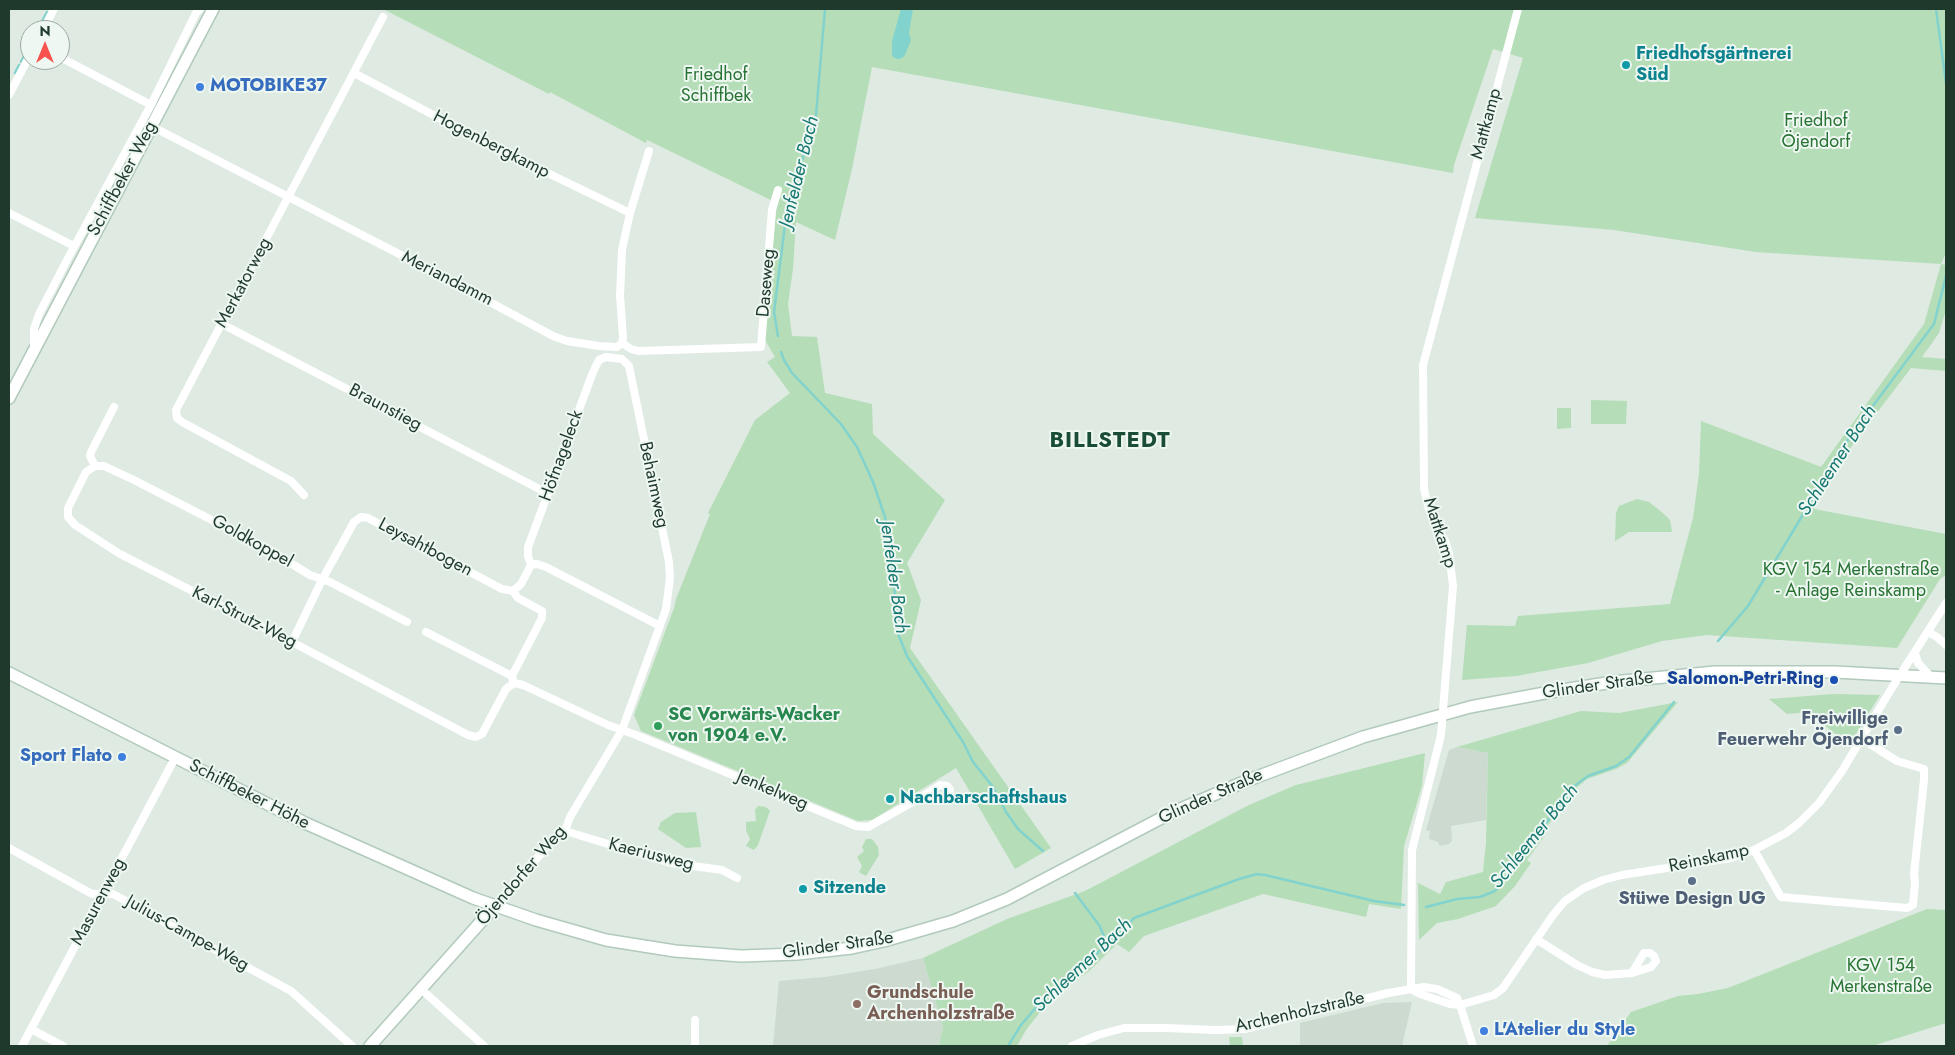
<!DOCTYPE html>
<html>
<head>
<meta charset="utf-8">
<style>
  body { margin:0 }
  #map { position:relative; width:1955px; height:1055px; overflow:hidden; background:#deeae2; font-family:Jost,sans-serif }
  canvas { display:block }
  .frame { position:absolute; inset:0; border:10px solid #1f3a2d; pointer-events:none }
  .north { position:absolute; left:20px; top:20px; width:50px; height:50px; box-sizing:border-box; background:#eef7f1; border:1px solid #9baba3; border-radius:50%; rotate:0deg; font-size:14px; font-weight:700; line-height:20px; text-align:center; color:#1f3a2d }
  .north::after { content:''; display:block; margin:auto; width:18px; height:22px; background:#f8524e; clip-path:polygon(50% 0,100% 100%,50% 72%,0 100%) }
</style>
</head>
<body>
<div id="map">
<canvas width="1955" height="1055"></canvas>
<div class="frame"></div>
<div class="north">N</div>
</div>
<script>
const ctx = document.querySelector('canvas').getContext('2d');
ctx.lineJoin = 'round';
function fillPath(path, color) { ctx.fillStyle = color; ctx.fill(path, 'evenodd'); }
const poly = rows => new Path2D(rows.map(r => 'M' + r).join(''));
function stroke(path, color, width, dash) { ctx.strokeStyle = color; ctx.lineWidth = width; ctx.lineCap = dash ? 'butt' : 'round'; ctx.setLineDash(dash || []); ctx.stroke(path); }
function label(font, color, halo, rows, align = 'center') {
  ctx.font = font + ' Jost,sans-serif'; ctx.lineWidth = 4; ctx.setLineDash([]); ctx.textBaseline = 'middle'; ctx.strokeStyle = halo; ctx.fillStyle = color; for (const [text, x, y, turn = 0] of rows) {
    ctx.save(); ctx.translate(x, y); ctx.rotate((+turn || 0) * Math.PI / 180); ctx.textAlign = isNaN(turn) ? turn : align; if (halo) ctx.strokeText(text, 0, 0); ctx.fillText(text, 0, 0); ctx.restore();
  }
}
fillPath(poly([
  [1457,747,1488,753,1486,820,1451,826,1452,841,1449,844,1440,846,1438,842,1429,839,1430,831,1426,830,1449,750],
  [923,958,943,1027,939,1046,773,1046,779,981,825,977,875,969],
  [1412,1002,1402,1046,1300,1046,1300,1023,1383,1003]
]), '#ccdad0');
fillPath(poly([
  [383,9,1946,9,1946,253,1941,264,1946,265,1946,310,1939,333,1922,357,1946,359,1946,371,1911,368,1853,444,1814,509,1946,534,1946,575,1940,579,1897,648,1707,635,1662,641,1588,663,1516,676,1462,680,1467,625,1515,626,1518,616,1670,604,1693,518,1699,474,1701,421,1821,467,1924,324,1941,264,1756,252,1614,230,1475,218,1523,58,1493,49,1454,165,1453,173,872,67,852,169,835,240,796,222,793,269,788,304,792,336,817,337,825,393,872,404,873,434,945,500,907,563,921,600,910,648,1051,848,1015,869,956,768,872,820,858,821,641,731,634,715,674,608,676,599,710,514,708,513,755,420,790,393,767,362,775,357,764,338,777,203,647,140,646,143,550,92,549,94],
  [1591,400,1627,401,1626,424,1591,424],
  [1557,408,1571,408,1571,428,1557,429],
  [1637,499,1649,502,1664,514,1670,520,1672,532,1629,532,1615,541,1616,513,1619,506],
  [1834,694,1880,695,1849,745,1808,712,1787,714,1769,699],
  [1678,702,1627,763,1616,769,1587,779,1574,790,1543,832,1546,834,1527,860,1531,863,1515,886,1496,906,1458,919,1437,923,1419,940,1418,883,1440,894,1446,882,1483,872,1486,843,1488,753,1457,747,1581,711,1619,713],
  [1425,753,1422,786,1404,846,1401,909,1369,904,1366,917,1263,894,1144,936,1129,952,1117,944,1089,971,1058,994,1041,1011,1026,1030,1017,1046,939,1046,943,1027,923,958,1007,919,1085,891,1249,805,1296,785],
  [758,806,766,807,770,811,758,845,754,850,746,846,750,839,746,830,746,822,756,821,755,810],
  [696,812,701,847,686,848,658,829,661,822,675,813],
  [866,839,872,839,878,847,879,855,866,876,859,872,862,866,857,857,864,851,862,847],
  [1927,909,1946,910,1946,1023,1872,1046,1607,1046,1631,1012,1678,996,1698,994,1728,988],
  [1229,1037,1242,1037,1243,1046,1230,1046]
]), '#b5ddb7');
fillPath(poly([
  [901,9,913,9,909,33,911,40,905,55,902,58,897,59,892,56,892,41]
]), '#82d3cd');
stroke(poly([
  [1936,9,1946,83],
  [39,27,47,12],
  [21,62,24,56],
  [15,73,19,65],
  [9,85,9,84],
  [778,336,774,312,787,209,816,115,825,9],
  [781,352,784,360,792,373,841,424,857,447,873,482,885,517,891,551,899,636,907,656,963,742,973,762,993,787,1006,812,1018,829,1043,851],
  [1718,641,1748,606,1849,438,1934,324,1946,276],
  [1075,893,1099,925,1104,936,1103,947],
  [1426,907,1457,899,1480,897,1495,891,1573,787,1588,776,1616,766,1629,757,1674,702],
  [1008,1046,1021,1025,1040,1003,1117,936,1134,918,1239,879,1257,874,1265,875,1374,901,1404,905]
]), '#82d3cd', 2.5);
const secondary = poly([
  [9,398,213,9],
  [9,673,305,823,473,898,536,920,606,940,675,951,741,956,797,954,852,948,884,941,953,921,1007,899,1171,813,1246,781,1363,737,1470,707,1550,692,1613,682,1715,672,1835,672,1946,678],
  [370,1046,495,906]
]);
stroke(secondary, '#b1cabb', 14);
stroke(poly([
  [43,30,54,9],
  [60,57,151,105],
  [354,73,490,145,630,213],
  [9,95,30,55],
  [151,126,434,272,553,336,567,341,599,346,617,347,622,343,631,349,638,351,761,347,772,210,778,190],
  [9,213,74,246],
  [222,324,547,493],
  [622,343,623,337,620,296,622,250,630,213,649,151],
  [34,348,34,329,39,314,67,260,151,105,196,13,200,9],
  [114,407,91,452,90,456,95,466,86,472,68,508,68,517,75,525,120,554,292,642,468,735,476,737,482,734,506,689,514,683],
  [95,466,104,466,134,480,266,548,310,575,330,582,407,622],
  [304,495,291,481,182,422,177,418,176,410,383,17],
  [513,591,521,584,531,565],
  [426,632,512,676,513,681],
  [1928,632,1937,637,1946,645],
  [292,642,322,580,354,522,361,517,368,518,502,589,513,591,518,598,542,611,542,618,512,676,514,683],
  [1915,653,1918,663,1931,677],
  [514,683,523,685,608,725,636,735,856,826,868,827,920,798,942,799,947,798,949,795,950,790,947,786,940,785,920,798],
  [565,831,671,863,722,870,737,878],
  [9,848,92,894,113,894,291,991,352,1046],
  [1754,850,1781,897,1907,908,1913,905,1915,883,1914,874,1924,780,1924,769,1897,761,1862,739],
  [495,906,553,840,565,831,570,817,622,730,666,609,670,578,669,562,629,366,622,359,606,357,599,360,593,372,528,547,528,556,531,565,537,564,546,567,660,626],
  [1536,939,1577,965,1592,972,1605,975,1632,973,1651,967,1656,961,1654,956,1650,953,1644,953,1632,973],
  [421,989,484,1046],
  [1411,989,1412,850,1441,735,1453,586,1449,553,1445,541,1429,510,1424,489,1423,365,1518,9],
  [1411,989,1420,994,1450,1004,1460,1005,1494,995,1503,988,1553,915,1565,901,1584,888,1603,880,1622,875,1731,858,1754,850,1786,833,1799,823,1819,803,1842,771,1893,686,1946,603],
  [31,1029,63,1046],
  [22,1046,175,758],
  [695,1046,695,1020],
  [1072,1046,1098,1035,1124,1028,1166,1028,1216,1030,1245,1029,1388,993,1424,987,1437,989,1457,998,1460,1005,1473,1046]
]), '#fff', 8);
stroke(secondary, '#fff', 11);
for (const [x, y, r, color] of [
  [1626,65,5,"#0f9aa8"],
  [200,87,5,"#3f7fe0"],
  [1834,680,5,"#1a4fb4"],
  [658,726,5,"#2e9e5b"],
  [1898,730,5,"#5c6f8a"],
  [122,757,5,"#3f7fe0"],
  [890,799,5,"#0f9aa8"],
  [1692,881,5,"#5c6f8a"],
  [803,889,5,"#0f9aa8"],
  [857,1004,5,"#8d6e63"],
  [1484,1031,5,"#3f7fe0"]
]) { const dot = new Path2D(); dot.arc(x, y, r, 0, 2 * Math.PI); ctx.fillStyle = color; ctx.fill(dot); stroke(dot, '#eef7f1', 2); }
label('bold 18px', '#0d838f', '#eef7f1', [
  ["Friedhofsgärtnerei",1636,55],
  ["Süd",1636,76],
  ["Nachbarschaftshaus",900,799],
  ["Sitzende",813,889]
], 'left');
label('18px', '#287334', '#eef7f1', [
  ["Friedhof",716,76],
  ["Schiffbek",716,97],
  ["Friedhof",1816,122],
  ["Öjendorf",1816,143],
  ["KGV 154 Merkenstraße",1851,571],
  ["- Anlage Reinskamp",1851,592],
  ["KGV 154",1881,967],
  ["Merkenstraße",1881,988]
]);
label('bold 18px', '#366cbe', '#eef7f1', [
  ["MOTOBIKE37",210,87],
  ["Sport Flato",112,757,"right"],
  ["L'Atelier du Style",1494,1031]
], 'left');
label('18px', '#1f3a2d', '#eef7f1', [
  ["Mattkamp",1487,124,-75],
  ["Hogenbergkamp",491,145,27],
  ["Schiffbeker Weg",123,179,-62],
  ["Meriandamm",447,279,27],
  ["Merkatorweg",244,283,-62],
  ["Daseweg",767,283,-85],
  ["Braunstieg",385,408,28],
  ["Höfnageleck",562,456,-70],
  ["Behaimweg",653,485,78],
  ["Mattkamp",1439,533,72],
  ["Goldkoppel",252,542,29],
  ["Leysahtbogen",425,548,28],
  ["Karl-Strutz-Weg",244,618,27],
  ["Glinder Straße",1598,686,-8],
  ["Jenkelweg",772,791,23],
  ["Schiffbeker Höhe",249,795,27],
  ["Glinder Straße",1211,797,-24],
  ["Kaeriusweg",651,855,14],
  ["Reinskamp",1709,859,-12],
  ["Öjendorfer Weg",522,876,-49],
  ["Masurenweg",99,902,-62],
  ["Julius-Campe-Weg",187,934,29],
  ["Glinder Straße",838,946,-8],
  ["Archenholzstraße",1300,1013,-13]
]);
label('bold 18px', '#164399', '#eef7f1', [
  ["Salomon-Petri-Ring",1824,680]
], 'right');
label('bold 18px', '#27864d', '#eef7f1', [
  ["SC Vorwärts-Wacker",668,716],
  ["von 1904 e.V.",668,737]
], 'left');
label('bold 18px', '#4e5e75', '#eef7f1', [
  ["Freiwillige",1888,720],
  ["Feuerwehr Öjendorf",1888,741],
  ["Stüwe Design UG",1692,900,"center"]
], 'right');
label('bold 18px', '#785e54', '#eef7f1', [
  ["Grundschule",867,994],
  ["Archenholzstraße",867,1015]
], 'left');
label('italic 19px', '#177872', '#eef7f1', [
  ["Jenfelder Bach",800,172,-76],
  ["Schleemer Bach",1838,461,-57],
  ["Jenfelder Bach",893,577,82],
  ["Schleemer Bach",1535,837,-51],
  ["Schleemer Bach",1083,966,-43]
]);
ctx.letterSpacing = '1px';
label('bold 22px', '#1a4d35', '#eef7f1', [
  ["BILLSTEDT",1110,442]
]);
ctx.letterSpacing = '0px';
</script>
</body>
</html>
